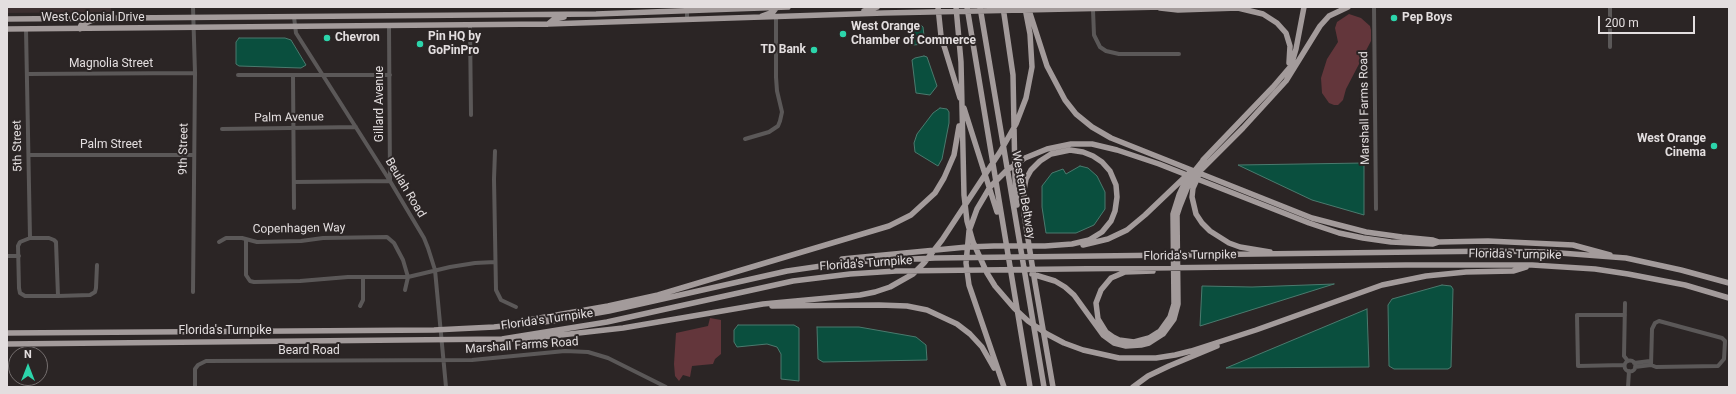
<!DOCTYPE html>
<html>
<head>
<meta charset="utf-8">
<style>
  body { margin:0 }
  #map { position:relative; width:1736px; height:394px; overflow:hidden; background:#2b2525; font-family:Roboto,sans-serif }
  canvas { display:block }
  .frame { position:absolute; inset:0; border:8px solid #e3dedf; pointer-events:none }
  .north { position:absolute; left:8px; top:346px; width:40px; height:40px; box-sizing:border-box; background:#2b2525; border:1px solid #756f6f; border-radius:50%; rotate:0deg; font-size:11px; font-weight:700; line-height:16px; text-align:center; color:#e3dedf }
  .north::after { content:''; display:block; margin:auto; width:14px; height:18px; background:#2cd5ab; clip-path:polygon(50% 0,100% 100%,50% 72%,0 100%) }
  .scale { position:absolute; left:1598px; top:16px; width:97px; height:18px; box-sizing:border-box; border:2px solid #e3dedf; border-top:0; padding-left:5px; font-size:12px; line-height:14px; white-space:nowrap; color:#e3dedf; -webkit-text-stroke:3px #2b2525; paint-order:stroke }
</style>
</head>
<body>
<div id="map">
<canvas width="1736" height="394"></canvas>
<div class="frame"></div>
<div class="north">N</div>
<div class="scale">200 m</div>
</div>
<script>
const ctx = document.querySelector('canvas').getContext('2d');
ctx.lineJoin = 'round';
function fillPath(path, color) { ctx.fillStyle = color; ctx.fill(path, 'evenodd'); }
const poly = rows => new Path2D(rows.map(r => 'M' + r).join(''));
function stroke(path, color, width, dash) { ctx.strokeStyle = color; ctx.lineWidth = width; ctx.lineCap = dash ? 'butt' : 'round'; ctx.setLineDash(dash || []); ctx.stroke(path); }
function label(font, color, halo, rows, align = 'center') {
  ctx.font = font + ' Roboto,sans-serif'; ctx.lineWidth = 4; ctx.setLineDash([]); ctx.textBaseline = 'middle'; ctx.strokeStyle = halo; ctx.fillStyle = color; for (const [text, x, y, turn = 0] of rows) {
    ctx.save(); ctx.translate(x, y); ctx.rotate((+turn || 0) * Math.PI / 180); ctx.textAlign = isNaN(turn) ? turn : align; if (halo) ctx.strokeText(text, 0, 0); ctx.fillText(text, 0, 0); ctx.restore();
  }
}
fillPath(poly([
  [7,7,111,7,111,12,7,13]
]), '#3c2f30');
fillPath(poly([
  [1349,14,1361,18,1370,26,1371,30,1371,41,1346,89,1343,100,1338,105,1334,105,1329,103,1322,93,1321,78,1327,59,1338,42,1335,28,1337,22],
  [710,318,721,320,721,354,715,359,713,364,692,366,690,377,683,375,679,381,675,376,674,364,676,333,708,326]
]), '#63363b');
const water = poly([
  [920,24,923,27,925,44,913,45,911,40,912,27,913,25,920,24],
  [239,38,285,38,291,40,306,65,301,68,239,66,236,64,236,42,239,38],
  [924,56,927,57,937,86,930,95,916,93,912,60,915,58,924,56],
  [940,108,947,109,949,112,949,123,942,159,938,166,915,152,914,143,917,134,933,113,940,108],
  [1364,163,1364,215,1312,200,1238,165,1364,163],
  [1080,166,1088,168,1097,176,1105,192,1105,209,1094,225,1076,233,1046,233,1042,207,1042,186,1052,173,1063,169,1066,174,1080,166],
  [1334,284,1200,326,1202,286,1252,287,1334,284],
  [1442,285,1451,286,1453,289,1451,367,1448,369,1394,369,1389,366,1388,305,1392,299,1442,285],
  [1367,309,1369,367,1226,368,1367,309],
  [738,325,794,325,799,328,799,381,781,379,781,354,777,347,767,344,737,347,734,342,734,330,738,325],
  [817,327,859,327,916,337,926,345,927,360,823,362,818,359,817,327]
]);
fillPath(water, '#0a4f3e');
stroke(water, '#4b7a6e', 1);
stroke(poly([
  [193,7,195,73,193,292],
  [687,7,687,20],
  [1374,7,1376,209],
  [1610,7,1610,47],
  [1093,10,1094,35,1100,47,1106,51,1119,54,1179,54],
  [294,17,296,33,390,181,424,238,428,248,435,270,446,387],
  [470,25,471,115],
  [389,26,390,181],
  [26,29,30,238],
  [27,74,195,73],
  [238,75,390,75],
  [293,75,294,208],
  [222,129,356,127],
  [745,139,769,132,778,126,780,121,782,112,777,91,776,77,776,17],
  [495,151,494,179,496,290,501,300,516,307],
  [29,155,194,155],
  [294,182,390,181],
  [246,240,246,275,250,281,254,282,300,281,348,277,408,277,450,267,475,263,495,262],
  [219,242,226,238,242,238,257,242,301,241,323,238,387,237,394,243,403,260,408,277,405,290],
  [7,256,19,256],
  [58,296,56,242,54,240,49,238,30,238,20,242,18,246,19,288,20,293,25,296,58,296,90,295,95,292,96,288,97,265],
  [1625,303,1624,356,1628,361],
  [360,306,363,300,363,277],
  '1624.5 366a5.5 5.5 0 1 1 11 0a5.5 5.5 0 1 1-11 0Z',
  [1634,363,1650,361],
  [1624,365,1578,366,1577,315,1625,315],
  [1635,367,1651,365,1656,367,1718,366,1724,359,1725,341,1722,338,1659,321,1655,323,1652,329,1651,365],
  [195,387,195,369,198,365,206,361,472,360,565,351,588,352,608,358,666,387],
  [1628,387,1629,371]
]), '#5b5858', 4);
stroke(poly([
  [938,7,941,36,960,98],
  [956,7,961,62,964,195,967,221,973,242,987,273,995,286,1014,308,1028,321,1047,334,1064,343,1083,350,1119,358,1156,358,1175,355,1191,351,1256,330,1382,285,1426,276,1466,272,1513,271,1526,267],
  [967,7,1030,387],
  [980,7,1044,387],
  [1003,7,1013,75,1015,177,1017,205],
  [1028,7,1047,66,1065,100,1076,114,1092,127,1111,138,1312,218,1366,232,1402,237,1433,240,1439,242],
  [1160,8,1178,10,1238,8,1263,14,1277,23,1286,33,1290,46,1289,63],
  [864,11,877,7],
  [762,16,773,12,777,7],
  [7,19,596,14,788,7],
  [548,24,554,19,564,17],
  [7,29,548,24,884,13,1163,7],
  [80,29,81,25,93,20],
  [964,108,997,212],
  [1203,160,1273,87,1291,66,1296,49,1304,7],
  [1198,177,1193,188,1192,197,1196,214,1202,223,1210,231,1229,243,1240,247,1270,252],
  [1083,245,1108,239,1127,230,1145,215,1188,174],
  [842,259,967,247,994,246,1045,246,1072,244,1089,240,1102,232,1111,221,1115,211,1117,197,1116,185,1110,171,1102,162,1093,156,1083,152,1070,150,1051,154,1040,161,1031,170,1026,179,1024,190,1024,213,1028,239,1035,283,1053,387],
  [1153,271,1125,272,1111,278,1101,290,1096,303,1098,319,1106,332,1113,337,1119,340,1134,342,1149,338,1160,331,1170,317,1174,304,1173,214,1179,195,1184,184,1205,158],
  [1032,274,1055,281,1065,287,1074,295,1103,335,1114,343,1126,346,1141,345,1149,343,1163,334,1174,319,1178,304,1177,215,1180,206,1188,186,1199,172,1243,128,1286,81,1320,26,1329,16,1348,7],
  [772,306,879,305,907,306,927,310,957,324,970,334,982,347,994,368],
  [528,320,608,306,658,295,889,226,911,215,935,193,944,178,954,155,959,126],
  [7,333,434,330,494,327,552,321,609,311,787,271,849,262,935,258,1497,251,1547,252,1626,258,1681,270,1729,283],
  [512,339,525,339,623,328,763,304,860,295,875,292,890,287,913,274,924,263,942,240,1000,152,1016,124,1026,98,1032,67,1030,34,1025,8],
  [7,344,502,339,607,322,793,281,850,274,896,271,1406,265,1532,265,1595,269,1628,274,1685,285,1729,298],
  [1004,387,969,285,966,263,969,231,977,209,990,187,1006,171,1025,158,1047,149,1071,144,1092,144,1117,150,1159,164,1309,223,1339,233,1363,238,1391,242,1433,244,1439,242,1488,241,1573,245,1610,255],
  [1133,387,1148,376,1169,366,1217,346]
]), '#a39b9b', 5.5);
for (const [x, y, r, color] of [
  [1394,18,4,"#2cd5ab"],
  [843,34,4,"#2cd5ab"],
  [327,38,4,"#2cd5ab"],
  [420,44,4,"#2cd5ab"],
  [814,50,4,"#2cd5ab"],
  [1714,146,4,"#2cd5ab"]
]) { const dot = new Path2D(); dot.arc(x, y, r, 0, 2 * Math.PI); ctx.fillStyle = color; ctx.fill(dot); stroke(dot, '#2b2525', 1.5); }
label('12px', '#e3dedf', '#2b2525', [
  ["West Colonial Drive",93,18],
  ["Magnolia Street",111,64],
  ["Gillard Avenue",380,104,-90],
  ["Marshall Farms Road",1365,108,-91],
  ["Palm Avenue",289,118,-1],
  ["Palm Street",111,145],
  ["5th Street",18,146,-91],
  ["9th Street",184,149,-89],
  ["Beulah Road",405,188,59],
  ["Western Beltway",1023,195,80],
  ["Copenhagen Way",299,229,-1],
  ["Florida's Turnpike",1515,255,1],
  ["Florida's Turnpike",1190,256,-1],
  ["Florida's Turnpike",866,264,-4],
  ["Florida's Turnpike",547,320,-8],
  ["Florida's Turnpike",225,331],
  ["Marshall Farms Road",522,346,-4],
  ["Beard Road",309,351]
]);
label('bold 12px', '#e3dedf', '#2b2525', [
  ["Pep Boys",1402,18],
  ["West Orange",851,27],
  ["Chamber of Commerce",851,41],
  ["Pin HQ by",428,37],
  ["GoPinPro",428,51],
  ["Chevron",335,38],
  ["TD Bank",806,50,"right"],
  ["West Orange",1706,139,"right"],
  ["Cinema",1706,153,"right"]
], 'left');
</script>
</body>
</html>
